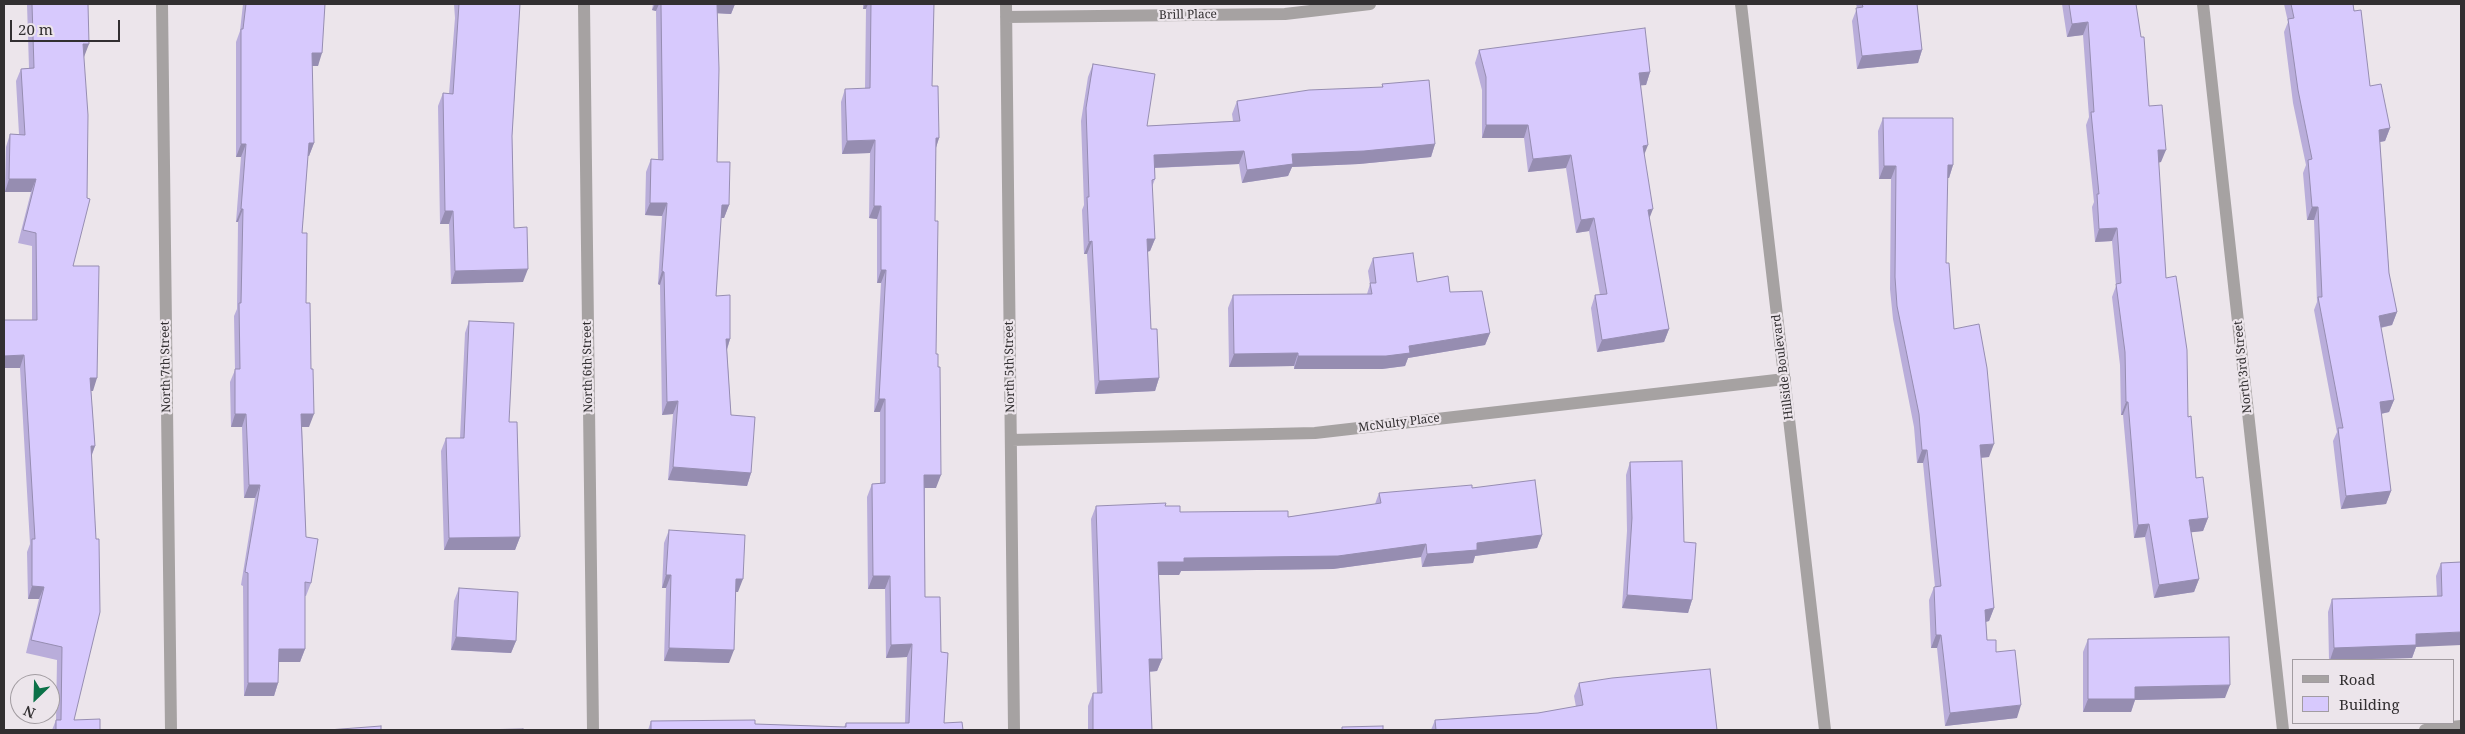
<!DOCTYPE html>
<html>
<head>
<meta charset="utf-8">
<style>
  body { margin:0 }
  #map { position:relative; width:2465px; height:734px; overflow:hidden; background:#ece5eb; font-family:"Noto Serif",serif }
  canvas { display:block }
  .frame { position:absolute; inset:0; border:5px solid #322f31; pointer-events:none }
  .legend { position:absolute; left:2292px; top:659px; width:162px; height:65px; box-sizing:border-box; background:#ece5eb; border:1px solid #a29ca1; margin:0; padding:6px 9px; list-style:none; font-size:15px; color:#322f31 }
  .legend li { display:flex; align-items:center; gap:10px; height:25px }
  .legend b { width:25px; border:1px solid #a29ca1 }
  .north { position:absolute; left:10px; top:674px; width:50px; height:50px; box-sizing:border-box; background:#ece5eb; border:1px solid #a29ca1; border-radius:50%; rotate:204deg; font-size:14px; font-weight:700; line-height:20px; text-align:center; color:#322f31 }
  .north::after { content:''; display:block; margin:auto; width:18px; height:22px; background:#0b7148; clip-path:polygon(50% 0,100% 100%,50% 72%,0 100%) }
  .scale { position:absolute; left:10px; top:20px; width:110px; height:22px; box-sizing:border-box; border:2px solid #322f31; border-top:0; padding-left:6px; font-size:15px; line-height:18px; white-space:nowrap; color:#322f31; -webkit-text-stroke:4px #ece5eb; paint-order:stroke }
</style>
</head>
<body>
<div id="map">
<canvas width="2465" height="734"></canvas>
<div class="frame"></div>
<ul class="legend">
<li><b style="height:6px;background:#a6a2a2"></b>Road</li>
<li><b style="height:14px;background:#d7c9fd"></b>Building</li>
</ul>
<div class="north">N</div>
<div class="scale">20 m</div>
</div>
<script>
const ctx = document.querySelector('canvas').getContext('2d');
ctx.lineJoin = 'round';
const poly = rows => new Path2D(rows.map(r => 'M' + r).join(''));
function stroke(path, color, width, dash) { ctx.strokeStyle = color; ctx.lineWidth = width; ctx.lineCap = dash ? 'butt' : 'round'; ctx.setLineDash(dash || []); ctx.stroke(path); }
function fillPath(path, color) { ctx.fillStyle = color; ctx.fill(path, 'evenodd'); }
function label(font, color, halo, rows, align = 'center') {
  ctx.font = font + ' "Noto Serif",serif'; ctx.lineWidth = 4.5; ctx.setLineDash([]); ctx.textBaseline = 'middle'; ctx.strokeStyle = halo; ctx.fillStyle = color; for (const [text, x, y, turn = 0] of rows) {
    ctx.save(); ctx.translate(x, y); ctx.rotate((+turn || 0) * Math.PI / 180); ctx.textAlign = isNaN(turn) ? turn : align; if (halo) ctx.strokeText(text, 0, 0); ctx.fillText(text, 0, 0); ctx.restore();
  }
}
stroke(poly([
  [162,4,171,730],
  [584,4,593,730],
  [1006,4,1014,730],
  [1741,4,1825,730],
  [2203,4,2283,730],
  [1006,17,1285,14,1370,4],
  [1011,440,1315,433,1785,379],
  [2425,730,2461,726]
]), '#a6a2a2', 12);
fillPath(poly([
  [27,4,88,4,84,57,73,266,93,391,91,391,95,446,92,455,74,720,100,730,52,730,56,720,57,660,26,653,39,599,28,599,27,552,30,544,20,368,4,368,4,320,32,320,32,246,18,243,31,192,5,192,6,147,10,134,19,134,16,81,21,69,29,68],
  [243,4,325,4,318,66,312,66,314,143,309,156,308,156,302,233,306,303,309,427,302,427,306,537,311,583,306,596,305,596,305,649,300,662,278,662,278,683,274,696,244,696,243,586,241,585,255,498,244,498,242,427,231,427,230,382,235,370,234,316,237,309,238,222,236,222,241,157,236,157,236,42,240,31],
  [454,4,520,4,512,136,514,228,523,282,451,284,449,224,440,224,438,106,443,93,449,94,455,18],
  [653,4,735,4,731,14,717,13,717,162,729,205,724,218,721,218,716,296,730,339,727,350,731,415,751,473,747,486,668,480,673,414,662,415,660,285,658,284,662,216,645,215,646,172,651,159,658,160,656,11,652,10],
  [863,4,934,4,932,86,939,138,936,147,935,221,936,488,925,488,925,597,941,652,944,723,963,730,648,730,651,721,844,727,846,723,905,723,907,657,886,658,885,589,868,589,867,497,872,484,880,483,880,412,874,412,881,283,877,283,877,219,869,218,870,153,842,154,841,102,845,89,865,89,866,9,863,9],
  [1856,4,1917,4,1922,50,1918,63,1857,69,1852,21,1857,8],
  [2062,4,2136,4,2149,106,2161,162,2158,163,2166,278,2188,417,2196,478,2208,518,2203,531,2191,532,2199,579,2194,592,2154,598,2145,537,2134,538,2123,415,2121,415,2120,365,2112,297,2116,286,2112,241,2095,242,2092,207,2094,202,2086,125,2089,117,2083,35,2067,37],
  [2284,4,2353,4,2370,86,2390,128,2385,141,2380,142,2389,273,2397,312,2392,325,2381,328,2394,400,2389,412,2381,414,2391,491,2386,504,2341,509,2333,441,2337,432,2314,310,2317,302,2314,220,2307,220,2303,173,2306,165,2293,103,2284,32,2288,22],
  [1479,50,1650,72,1646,85,1641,85,1644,155,1649,218,1669,329,1664,342,1597,352,1591,308,1595,295,1600,295,1589,231,1576,233,1566,168,1528,172,1524,138,1482,138,1482,90,1475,63],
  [1093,64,1147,126,1233,121,1232,114,1237,101,1382,87,1382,84,1435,144,1431,157,1359,164,1292,167,1288,176,1242,183,1239,164,1155,168,1155,179,1152,187,1155,239,1150,251,1148,252,1151,329,1159,378,1155,391,1095,394,1087,254,1084,254,1082,210,1084,205,1081,121,1088,77],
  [1883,118,1953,165,1949,178,1947,178,1946,263,1954,329,1989,457,1981,458,1994,608,1989,621,1986,622,1987,640,1996,652,2017,718,1945,726,1937,648,1931,648,1929,600,1934,587,1935,587,1923,463,1917,463,1914,427,1893,319,1890,289,1891,179,1879,179,1878,131],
  [1373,258,1417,282,1450,292,1490,333,1485,345,1408,358,1405,366,1382,369,1294,369,1294,366,1229,367,1228,308,1233,295,1367,294,1370,284,1368,271],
  [469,321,509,422,520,537,515,550,444,550,441,451,446,438,460,438,465,333],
  [1630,462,1692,600,1688,613,1622,608,1627,531,1626,475],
  [1472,488,1542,535,1537,548,1475,556,1473,563,1422,567,1421,557,1333,569,1181,571,1179,575,1159,575,1162,659,1157,671,1149,672,1152,730,1088,730,1088,706,1093,693,1097,693,1091,519,1096,506,1165,506,1180,512,1288,517,1375,504,1379,493],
  [669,530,738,592,736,592,729,663,664,661,666,588,662,588,664,543],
  [2461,562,2416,647,2412,658,2329,660,2328,612,2332,599,2437,596,2436,576,2441,563],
  [459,588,516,641,511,653,451,650,454,601],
  [2088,639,2225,698,2135,700,2131,712,2083,712,2083,652],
  [1579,683,1717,730,1431,730,1435,720,1538,713,1576,707,1574,696]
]), '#b9adda');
fillPath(poly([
  [655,4,659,4,656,11,652,10],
  [716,4,735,4,731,14,712,13],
  [865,4,868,4,866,9,863,9],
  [2088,22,2083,35,2067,37,2072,24],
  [83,44,89,44,84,57],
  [1922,50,1918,63,1857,69,1862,56],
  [312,53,322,53,318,66,307,66],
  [1650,72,1646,85,1635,86,1639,73],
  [1486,125,1528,125,1524,138,1482,138],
  [2390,128,2385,141,2374,143,2379,130],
  [936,138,939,138,935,151],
  [875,140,870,153,842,154,847,141],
  [309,143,314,143,309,156,304,156],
  [241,144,246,144,241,157,236,157],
  [1435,144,1431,157,1359,164,1292,167,1288,176,1242,183,1247,170,1292,154],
  [1648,145,1643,158,1643,146],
  [2158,150,2166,150,2161,162,2153,163],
  [1244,151,1239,164,1149,168,1154,155],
  [1571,155,1566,168,1528,172,1533,159],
  [1948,165,1953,165,1949,178,1943,178],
  [1884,166,1896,166,1891,179,1879,179],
  [9,179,36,179,31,192,5,192],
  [650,203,667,203,662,216,645,215],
  [722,205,729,205,724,218,717,218],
  [874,206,881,206,877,219,869,218],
  [2312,207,2318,207,2314,220,2307,220],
  [241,209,243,209,238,222,236,222],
  [1653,209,1648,222,1648,210],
  [445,211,453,211,449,224,440,224],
  [1594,218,1589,231,1576,233,1581,220],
  [2117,228,2112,241,2095,242,2099,229],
  [1147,239,1155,239,1150,251,1142,252],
  [1092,241,1087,254,1084,254,1089,242],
  [528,269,523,282,451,284,455,271],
  [881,270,886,270,881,283,877,283],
  [662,271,664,272,660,285,658,284],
  [2397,312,2392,325,2374,329,2379,316],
  [1669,329,1664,342,1597,352,1602,340],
  [1490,333,1485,345,1408,358,1405,366,1382,369,1294,369,1298,356,1409,346],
  [726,339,730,339,726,352],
  [1298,353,1294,366,1229,367,1234,354],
  [24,355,20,368,4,368,4,356],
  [90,378,97,378,93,391,86,391],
  [1159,378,1155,391,1095,394,1099,381],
  [879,399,885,399,880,412,874,412],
  [2394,400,2389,412,2375,415,2380,402],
  [678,401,673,414,662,415,667,402],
  [2126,402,2128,402,2123,415,2121,415],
  [235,414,246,414,242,427,231,427],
  [301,414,314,414,309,427,297,427],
  [1994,444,1989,457,1975,458,1980,445],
  [91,446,95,446,90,459],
  [1922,450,1927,450,1923,463,1917,463],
  [673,467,751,473,747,486,668,480],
  [924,475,941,475,936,488,920,488],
  [249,485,260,485,255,498,244,498],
  [2391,491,2386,504,2341,509,2346,496],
  [2208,518,2203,531,2185,533,2189,520],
  [2149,524,2145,537,2134,538,2138,525],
  [1542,535,1537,548,1475,556,1473,563,1422,567,1427,554,1477,543],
  [520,537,515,550,444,550,449,538],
  [1426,544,1421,557,1333,569,1181,571,1179,575,1153,575,1158,562,1184,558],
  [666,575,671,575,666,588,662,588],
  [873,576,890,576,885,589,868,589],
  [736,579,743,579,738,592,731,592],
  [2199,579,2194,592,2154,598,2159,585],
  [32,586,44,587,39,599,28,599],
  [1627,595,1692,600,1688,613,1622,608],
  [1994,608,1989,621,1980,623,1985,610],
  [2461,632,2461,645,2416,647,2412,658,2330,660,2334,648,2416,634],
  [1936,635,1941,635,1937,648,1931,648],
  [456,637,516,641,511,653,451,650],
  [912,644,907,657,886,658,891,645],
  [669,648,734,650,729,663,664,661],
  [279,649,305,649,300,662,274,662],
  [1149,659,1162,659,1157,671,1144,672],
  [248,683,278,683,274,696,244,696],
  [2230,685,2225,698,2135,700,2131,712,2083,712,2088,699,2135,687],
  [2021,705,2017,718,1945,726,1950,713]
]), '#968db1');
const building = poly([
  [32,4,88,4,89,44,83,44,88,115,87,198,90,199,73,266,99,266,97,378,90,378,95,446,91,446,96,539,99,539,100,612,74,720,100,719,100,730,56,730,56,720,61,720,62,647,31,640,44,587,32,586,32,539,35,539,24,355,4,356,4,320,37,320,36,233,23,230,36,179,9,179,10,134,25,135,21,69,34,68,32,4],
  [246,4,325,4,322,53,312,53,314,143,309,143,302,233,307,233,306,303,310,303,311,369,313,369,314,414,301,414,306,537,318,539,311,583,305,582,305,649,279,649,278,683,248,683,248,573,245,572,260,485,249,485,246,414,235,414,235,369,240,369,239,303,241,303,243,209,241,209,246,144,241,144,241,29,243,29,246,4],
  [459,4,520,4,512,136,514,228,527,227,528,269,455,271,453,211,445,211,443,93,453,94,459,4],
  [661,4,717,4,719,69,717,162,730,162,729,205,722,205,716,296,730,295,730,339,726,339,731,415,755,417,751,473,673,467,678,401,667,402,664,272,662,271,667,203,650,203,651,159,663,160,661,4],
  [871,4,934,4,932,86,938,86,939,138,936,138,935,221,938,221,936,354,938,354,938,367,940,367,941,475,924,475,925,597,940,597,941,652,948,653,944,723,962,722,963,730,651,730,651,721,755,720,755,724,846,727,846,723,909,723,912,644,891,645,890,576,873,576,872,484,885,483,885,399,879,399,886,270,881,270,881,206,874,206,875,140,847,141,845,89,870,88,871,4],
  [1862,4,1917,4,1922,50,1862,56,1856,8,1863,7,1862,4],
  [2069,4,2136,4,2141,37,2144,37,2149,106,2162,105,2166,150,2158,150,2166,278,2176,276,2187,350,2188,417,2191,416,2196,478,2203,477,2208,518,2189,520,2199,579,2159,585,2149,524,2138,525,2128,402,2126,402,2125,352,2116,284,2121,283,2117,228,2099,229,2097,194,2099,194,2091,112,2094,112,2088,22,2072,24,2069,4],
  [2291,4,2353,4,2354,11,2361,10,2370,86,2381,84,2390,128,2379,130,2389,273,2397,312,2379,316,2394,400,2380,402,2391,491,2346,496,2338,428,2343,428,2318,297,2322,297,2318,207,2312,207,2308,160,2312,159,2298,90,2288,19,2294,18,2291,4],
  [1645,28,1650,72,1639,73,1648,145,1643,146,1653,209,1648,210,1669,329,1602,340,1595,295,1607,294,1594,218,1581,220,1571,155,1533,159,1528,125,1486,125,1486,77,1479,50,1645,28],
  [1093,64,1155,74,1147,126,1240,121,1237,101,1309,90,1383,87,1382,84,1429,80,1435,144,1364,151,1292,154,1293,164,1247,170,1244,151,1154,155,1155,179,1152,180,1155,239,1147,239,1151,329,1157,329,1159,378,1099,381,1092,241,1089,242,1087,197,1089,197,1086,108,1093,64],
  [1883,118,1953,118,1953,165,1948,165,1946,263,1949,263,1954,329,1979,324,1987,368,1994,444,1980,445,1994,608,1985,610,1987,640,1996,640,1996,652,2015,650,2021,705,1950,713,1941,635,1936,635,1934,587,1941,586,1927,450,1922,450,1919,414,1897,306,1895,277,1896,166,1884,166,1883,118],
  [1413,253,1417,282,1448,276,1450,292,1482,291,1490,333,1409,346,1410,353,1386,356,1298,356,1298,353,1234,354,1233,295,1372,294,1370,283,1376,283,1373,258,1413,253],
  [469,321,514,323,509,422,517,422,520,537,449,538,446,438,464,438,469,321],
  [1682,461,1684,542,1696,543,1692,600,1627,595,1632,518,1630,462,1682,461],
  [1535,480,1542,535,1477,543,1477,550,1427,554,1426,544,1338,556,1184,558,1184,562,1158,562,1162,659,1149,659,1152,730,1093,730,1093,693,1102,693,1096,506,1166,503,1165,506,1180,506,1180,512,1288,511,1288,517,1381,503,1379,493,1472,485,1472,488,1535,480],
  [669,530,745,535,743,579,736,579,734,650,669,648,671,575,666,575,669,530],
  [2461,562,2461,632,2416,634,2416,645,2334,648,2332,599,2442,596,2441,563,2461,562],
  [459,588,518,592,516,641,456,637,459,588],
  [2229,637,2230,685,2135,687,2135,699,2088,699,2088,639,2229,637],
  [1710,669,1717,730,1436,730,1435,720,1538,713,1583,705,1579,683,1612,678,1710,669],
  [381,726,381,730,328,730,381,726],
  [1383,726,1383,730,1342,730,1342,727,1383,726],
  [523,729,523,730,477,730,523,729]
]);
fillPath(building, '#d7c9fd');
stroke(building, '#968db1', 1);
label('12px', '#322f31', '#ece5eb', [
  ["Brill Place",1188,15,-1],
  ["North 7th Street",166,367,-91],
  ["North 6th Street",588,367,-91],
  ["North 5th Street",1010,367,-91],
  ["Hillside Boulevard",1783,367,-97],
  ["North 3rd Street",2243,367,-96],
  ["McNulty Place",1399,423,-7]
]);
</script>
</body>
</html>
